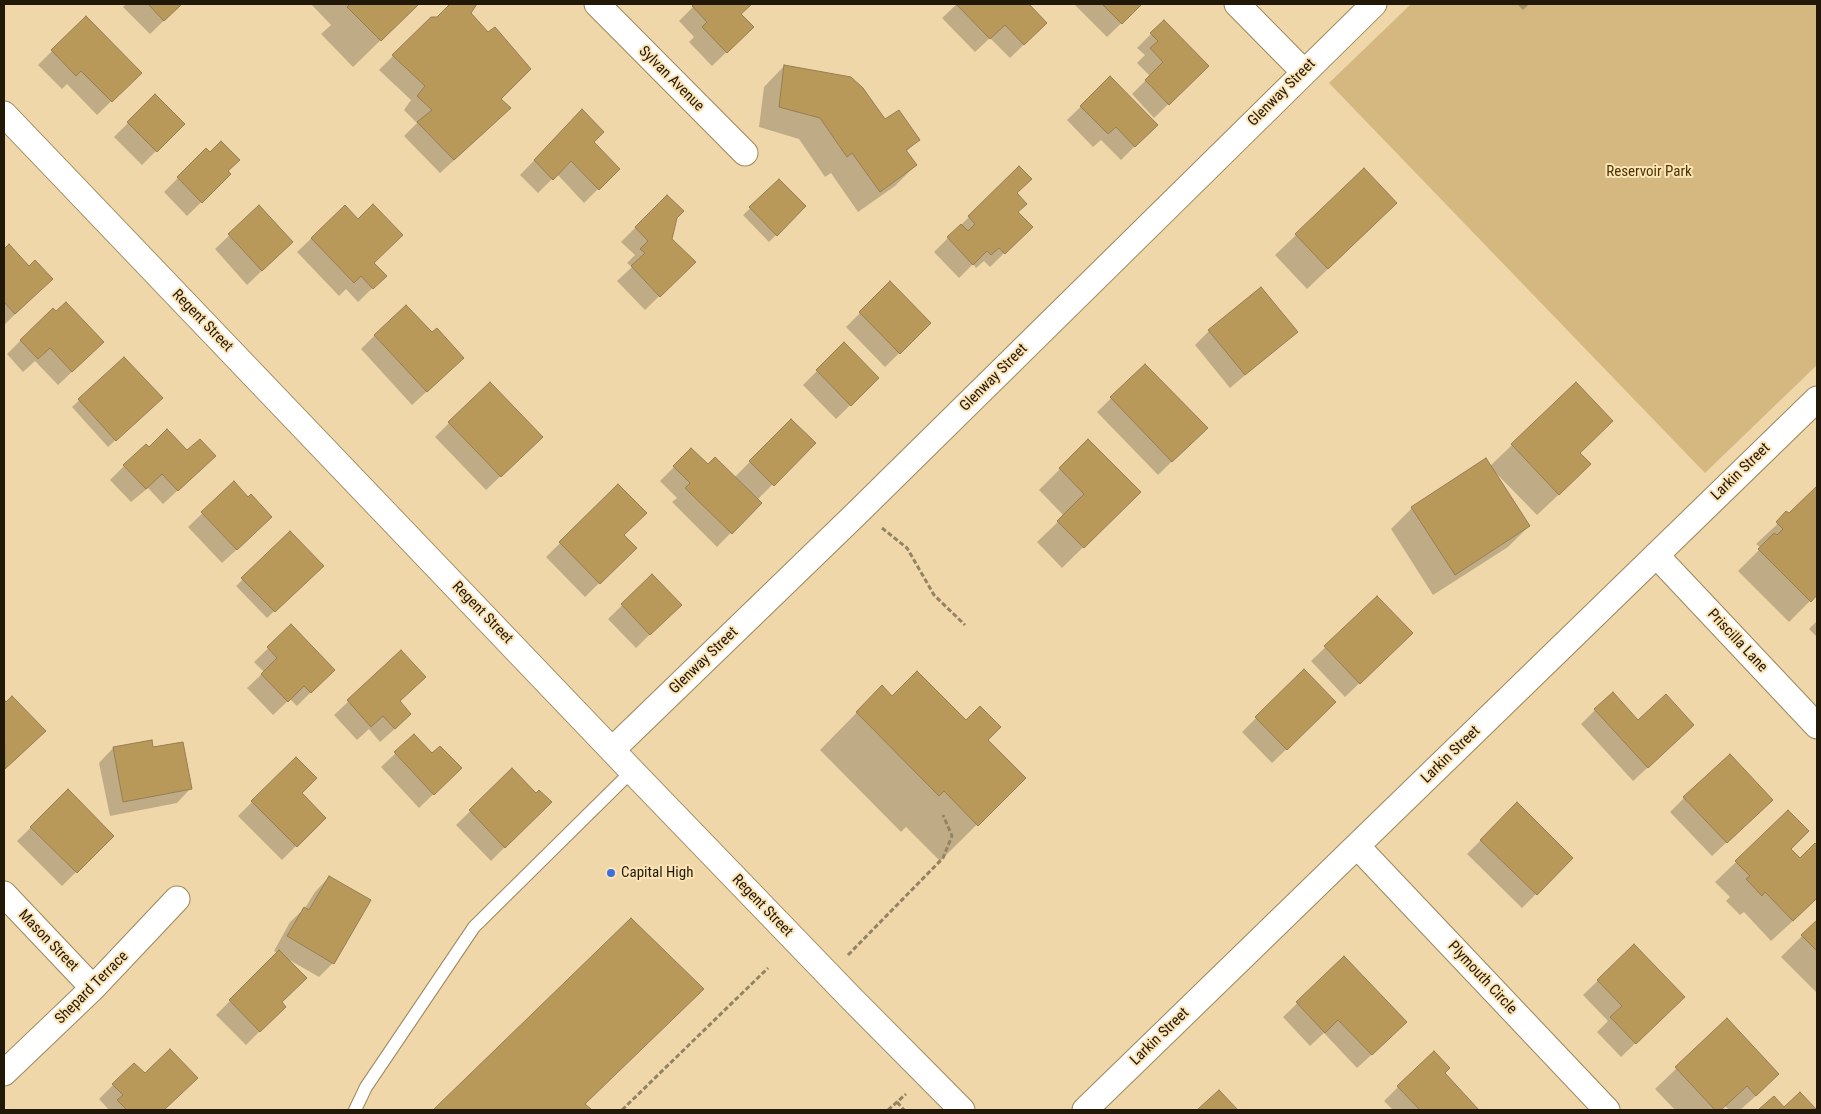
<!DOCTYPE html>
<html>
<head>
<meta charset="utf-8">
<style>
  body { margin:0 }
  #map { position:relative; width:1821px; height:1114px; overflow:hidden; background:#efd7a9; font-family:"Roboto Condensed",sans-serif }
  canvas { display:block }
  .frame { position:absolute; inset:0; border:5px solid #211807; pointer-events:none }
</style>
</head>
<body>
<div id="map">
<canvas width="1821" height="1114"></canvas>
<div class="frame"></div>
</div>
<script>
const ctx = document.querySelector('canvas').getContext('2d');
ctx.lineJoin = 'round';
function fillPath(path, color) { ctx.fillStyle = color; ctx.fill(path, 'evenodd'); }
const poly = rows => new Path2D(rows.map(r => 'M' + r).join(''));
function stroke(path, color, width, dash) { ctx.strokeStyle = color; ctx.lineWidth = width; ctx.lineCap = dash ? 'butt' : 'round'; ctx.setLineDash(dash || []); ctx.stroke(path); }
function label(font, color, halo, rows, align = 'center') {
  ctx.font = font + ' "Roboto Condensed",sans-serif'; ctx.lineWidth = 4; ctx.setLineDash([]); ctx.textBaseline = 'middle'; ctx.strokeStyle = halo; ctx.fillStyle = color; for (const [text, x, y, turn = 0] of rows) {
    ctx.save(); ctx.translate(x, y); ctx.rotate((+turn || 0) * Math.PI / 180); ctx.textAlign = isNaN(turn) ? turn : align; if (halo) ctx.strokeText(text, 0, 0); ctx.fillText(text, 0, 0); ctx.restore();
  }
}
fillPath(poly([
  [1411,4,1817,4,1817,365,1705,473,1329,83]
]), '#d5b880');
fillPath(poly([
  [126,4,181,4,150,34,123,7],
  [311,4,418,4,353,67,321,34,331,25],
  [451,4,476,4,469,13,499,99,496,122,440,173,404,136,417,123,404,110,411,100,379,70,431,18,437,18],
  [696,4,751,4,740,15,738,41,712,66,689,42,694,37,679,21],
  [957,4,1027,4,1046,23,1010,58,990,38,975,52,942,18],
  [1074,4,1141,4,1107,37],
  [1517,4,1529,4,1523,10],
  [86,17,140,73,97,115,67,84,62,89,38,65],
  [1164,21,1193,80,1154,118,1132,94,1150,76,1137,63,1145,55,1137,48],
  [784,66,918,140,906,152,916,165,895,186,858,212,831,173,825,177,799,139,759,127,764,87],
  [1110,78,1156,125,1121,160,1101,140,1093,147,1067,120],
  [155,96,183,124,142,165,114,137],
  [568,125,593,142,618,169,584,203,557,174,538,193,520,175],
  [206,150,230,174,187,216,164,192],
  [1019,167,1015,193,1016,213,1031,227,990,267,984,261,976,268,973,264,959,278,934,252],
  [779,181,805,206,769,242,743,215],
  [667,196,676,218,671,239,694,262,645,310,617,281,632,267,627,263,635,255,621,242],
  [345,206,373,264,385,276,358,302,346,289,339,296,297,252],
  [259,207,292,242,247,285,215,249],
  [1375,224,1307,289,1275,255,1296,235],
  [9,246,37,293,4,325,4,251],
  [890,283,930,323,885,367,846,327],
  [1209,331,1296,332,1230,388,1195,345],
  [375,335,448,372,412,405,361,349],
  [21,340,89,356,58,385,35,361,23,372,7,354],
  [844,344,878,378,836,419,803,385],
  [124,358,154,405,108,447,72,407],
  [1145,365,1206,428,1158,475,1097,412],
  [1576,384,1579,453,1569,485,1537,515,1491,468,1529,526,1508,547,1433,595,1391,529,1412,508,1486,460,1490,466],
  [791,420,814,443,757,500,760,503,717,547,672,502,677,498,660,481,691,450,708,466,734,478],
  [449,423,527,451,486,490,435,437],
  [1088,441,1118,513,1062,568,1037,542,1064,516,1039,490],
  [149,448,200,470,163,504,148,488,131,502,110,480,124,466],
  [234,483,257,531,222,563,188,527],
  [618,486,623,535,635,548,585,597,546,557],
  [1817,487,1817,594,1789,622,1738,571,1761,548,1756,544],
  [290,533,322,566,267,618,236,586],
  [652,576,680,605,636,648,608,619],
  [1377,598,1397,647,1345,697,1311,661],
  [1817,621,1817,637,1809,629],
  [291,626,333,670,297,706,290,699,273,715,247,688,264,672,254,662],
  [401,652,396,728,380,742,369,729,357,740,334,715],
  [882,687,892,697,986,740,1024,778,940,861,906,827,901,832,820,750],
  [4,701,44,731,4,770],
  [1595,710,1638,721,1679,739,1633,781,1581,724],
  [1321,716,1272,763,1242,732,1256,718],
  [414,736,446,782,419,808,381,767],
  [113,748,152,749,191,788,177,803,110,816,99,763],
  [296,758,300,793,324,818,282,860,238,816],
  [512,770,536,795,550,802,491,861,456,825],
  [68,791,112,836,62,886,17,841],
  [1684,798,1757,814,1712,856,1670,812],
  [1517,804,1572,858,1522,908,1467,854],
  [1815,845,1817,899,1771,941,1744,912,1740,915,1726,901,1730,897,1715,882,1736,862,1790,849,1800,860],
  [329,877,333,963,319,977,286,958,280,1003,284,1007,246,1045,216,1015,278,953,274,951,290,922,305,908,315,892],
  [631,920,584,1104,590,1110,435,1110],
  [1817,921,1817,993,1781,957],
  [1634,946,1669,1011,1621,1057,1597,1032,1608,1021,1583,995],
  [1344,958,1392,1036,1357,1068,1324,1033,1310,1046,1283,1017],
  [1727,1020,1757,1095,1740,1110,1729,1110,1725,1106,1721,1110,1675,1110,1655,1089],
  [1443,1074,1477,1110,1393,1110,1384,1101,1398,1087],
  [145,1075,183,1092,163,1110,109,1110,99,1099,113,1085],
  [1800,1094,1815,1110,1760,1110,1774,1098,1784,1109]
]), '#0003');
const building = poly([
  [148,4,182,4,164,21,148,4],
  [350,4,419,4,381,41,347,7,350,4],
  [450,4,477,4,471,13,488,32,495,27,531,69,501,99,511,108,454,160,417,122,432,110,417,96,425,86,392,55,431,17,437,17,450,4],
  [695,4,752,4,741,14,754,27,727,53,702,27,707,22,692,6,695,4],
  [956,4,1029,4,1047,23,1024,45,1005,25,990,39,956,4],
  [1102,4,1142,4,1122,24,1102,4],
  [86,16,142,73,112,102,81,71,76,76,51,50,86,16],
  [1164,20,1209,66,1169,105,1145,80,1163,62,1150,48,1158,41,1150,33,1164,20],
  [784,65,851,77,863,88,885,119,899,110,920,140,906,150,917,165,880,192,852,153,847,157,820,118,779,107,784,65],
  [1110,76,1158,125,1135,147,1116,127,1108,134,1080,106,1110,76],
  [155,94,185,124,157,152,127,122,155,94],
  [582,109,604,132,594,142,620,169,599,190,571,161,553,180,534,160,582,109],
  [221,141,240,160,228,171,231,174,202,203,177,177,206,148,210,152,221,141],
  [1019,166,1032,179,1017,193,1027,204,1018,212,1033,227,1005,254,999,248,991,255,987,251,973,265,947,237,961,224,968,231,975,224,968,216,1019,166],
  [1364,168,1397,203,1328,269,1295,234,1364,168],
  [779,179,806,206,777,236,749,207,779,179],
  [667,195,684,211,677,218,672,239,696,262,660,297,631,266,645,253,640,249,648,241,635,227,667,195],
  [373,204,403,235,374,263,387,276,373,289,361,276,354,283,311,238,345,205,358,219,373,204],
  [259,205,293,242,262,271,228,234,259,205],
  [9,244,29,266,35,260,53,279,15,314,4,302,4,249,9,244],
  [890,281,931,323,900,354,859,312,890,281],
  [1261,287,1298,332,1245,375,1208,330,1261,287],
  [66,302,104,342,72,372,50,348,38,359,20,340,53,308,56,311,66,302],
  [406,305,432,332,437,328,464,358,427,392,374,335,406,305],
  [844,342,879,378,851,406,816,370,844,342],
  [124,357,163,398,116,441,78,399,124,357],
  [1145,364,1208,428,1172,462,1110,397,1145,364],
  [490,382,543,437,501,477,448,422,490,382],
  [1576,382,1613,421,1580,453,1591,464,1559,495,1511,444,1576,382],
  [791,419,816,443,774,486,749,461,791,419],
  [167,429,187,450,200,439,216,456,178,491,162,474,146,489,123,465,146,444,149,447,167,429],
  [1088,439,1141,492,1084,548,1057,521,1084,494,1059,468,1088,439],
  [691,448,708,464,715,457,762,503,732,534,685,488,690,483,673,466,691,448],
  [1486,458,1530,526,1455,575,1411,507,1486,458],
  [234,481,248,497,251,494,272,517,237,550,201,512,234,481],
  [618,484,647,513,624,535,637,548,600,584,559,542,618,484],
  [1817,486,1817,595,1811,602,1758,549,1774,533,1777,535,1783,529,1776,522,1786,511,1789,513,1817,486],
  [290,531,324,566,275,612,241,578,290,531],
  [652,574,682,605,650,635,621,604,652,574],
  [1377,596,1413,633,1360,684,1324,646,1377,596],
  [291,624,335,670,311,693,304,686,288,702,261,674,277,658,267,647,291,624],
  [401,650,426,677,400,701,411,714,395,729,383,716,371,727,347,700,401,650],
  [1304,669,1336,702,1287,750,1255,717,1304,669],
  [917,671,966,720,980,706,1001,727,988,740,1026,778,978,826,944,791,939,796,856,712,882,685,892,696,917,671],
  [1613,692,1638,720,1666,694,1694,725,1648,768,1594,709,1613,692],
  [12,696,46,731,5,769,4,699,6,702,12,696],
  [414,734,432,753,440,746,462,768,434,795,394,752,414,734],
  [152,740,153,747,183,742,192,789,123,802,113,747,152,740],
  [1730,754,1773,800,1727,843,1683,797,1730,754],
  [296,757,317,778,302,793,326,818,297,847,251,801,296,757],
  [512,768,536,793,539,790,552,802,505,848,469,810,512,768],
  [68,789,114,836,77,873,30,827,68,789],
  [1517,802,1573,858,1537,895,1480,840,1517,802],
  [1788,810,1809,831,1791,849,1800,858,1815,843,1817,845,1817,898,1793,921,1765,892,1762,896,1746,879,1750,876,1735,861,1788,810],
  [329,876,371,900,334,964,287,936,304,907,309,910,329,876],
  [631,918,704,989,585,1104,592,1110,433,1110,631,918],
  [1817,920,1817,951,1801,935,1817,920],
  [1634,944,1685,997,1636,1044,1610,1017,1622,1006,1597,980,1634,944],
  [279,950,307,978,282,1002,286,1007,260,1032,229,1000,279,950],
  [1344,956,1407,1022,1372,1055,1338,1020,1325,1033,1296,1002,1344,956],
  [1727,1018,1779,1074,1756,1096,1747,1086,1721,1110,1715,1110,1675,1067,1727,1018],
  [170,1049,198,1078,164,1110,127,1110,117,1100,123,1095,112,1084,134,1063,145,1073,170,1049],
  [1434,1051,1450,1068,1445,1073,1479,1110,1420,1110,1397,1086,1434,1051],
  [1219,1090,1238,1110,1197,1110,1219,1090],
  [1800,1092,1817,1110,1758,1110,1774,1096,1784,1107,1800,1092]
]);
fillPath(building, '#b99959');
stroke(building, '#947e53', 1);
const lane = poly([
  [355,1110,366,1087,474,927,632,771]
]);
const street = poly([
  [597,4,745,153],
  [1237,4,1304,72],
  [4,114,632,771,850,997,962,1110],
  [1656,555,1817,726],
  [612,750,856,514,1374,4],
  [1357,846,1607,1110],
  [4,894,93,988],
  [4,1073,93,988,177,899],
  [1085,1110,1817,399]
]);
stroke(lane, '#9d875c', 14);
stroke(street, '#9d875c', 27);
stroke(poly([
  [882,528,907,548,934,595,965,625],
  [848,955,943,858,952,836,943,815],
  [897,1102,904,1110],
  [622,1110,768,968],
  [888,1110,906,1094]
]), '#948362', 3, [5, 2.5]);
stroke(lane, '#fff', 12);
stroke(street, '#fff', 25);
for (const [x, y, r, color] of [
  [611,873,5,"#3b6ede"]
]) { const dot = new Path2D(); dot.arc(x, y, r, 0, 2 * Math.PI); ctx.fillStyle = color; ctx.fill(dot); stroke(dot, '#fce4b6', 2); }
label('15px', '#211807', '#fce4b6', [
  ["Sylvan Avenue",671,79,45],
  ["Glenway Street",1282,93,-45],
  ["Regent Street",202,321,46],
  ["Glenway Street",994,378,-45],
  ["Larkin Street",1741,472,-44],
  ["Regent Street",482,613,46],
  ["Priscilla Lane",1737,641,47],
  ["Glenway Street",704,661,-44],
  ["Larkin Street",1451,755,-44],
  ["Regent Street",762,906,46],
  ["Mason Street",48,941,46],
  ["Plymouth Circle",1482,978,47],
  ["Shepard Terrace",92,988,-45],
  ["Larkin Street",1160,1037,-44]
]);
label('15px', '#4b3500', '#fce4b6', [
  ["Reservoir Park",1649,172]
]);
label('15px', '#211807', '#fce4b6', [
  ["Capital High",621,873]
], 'left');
</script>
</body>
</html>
